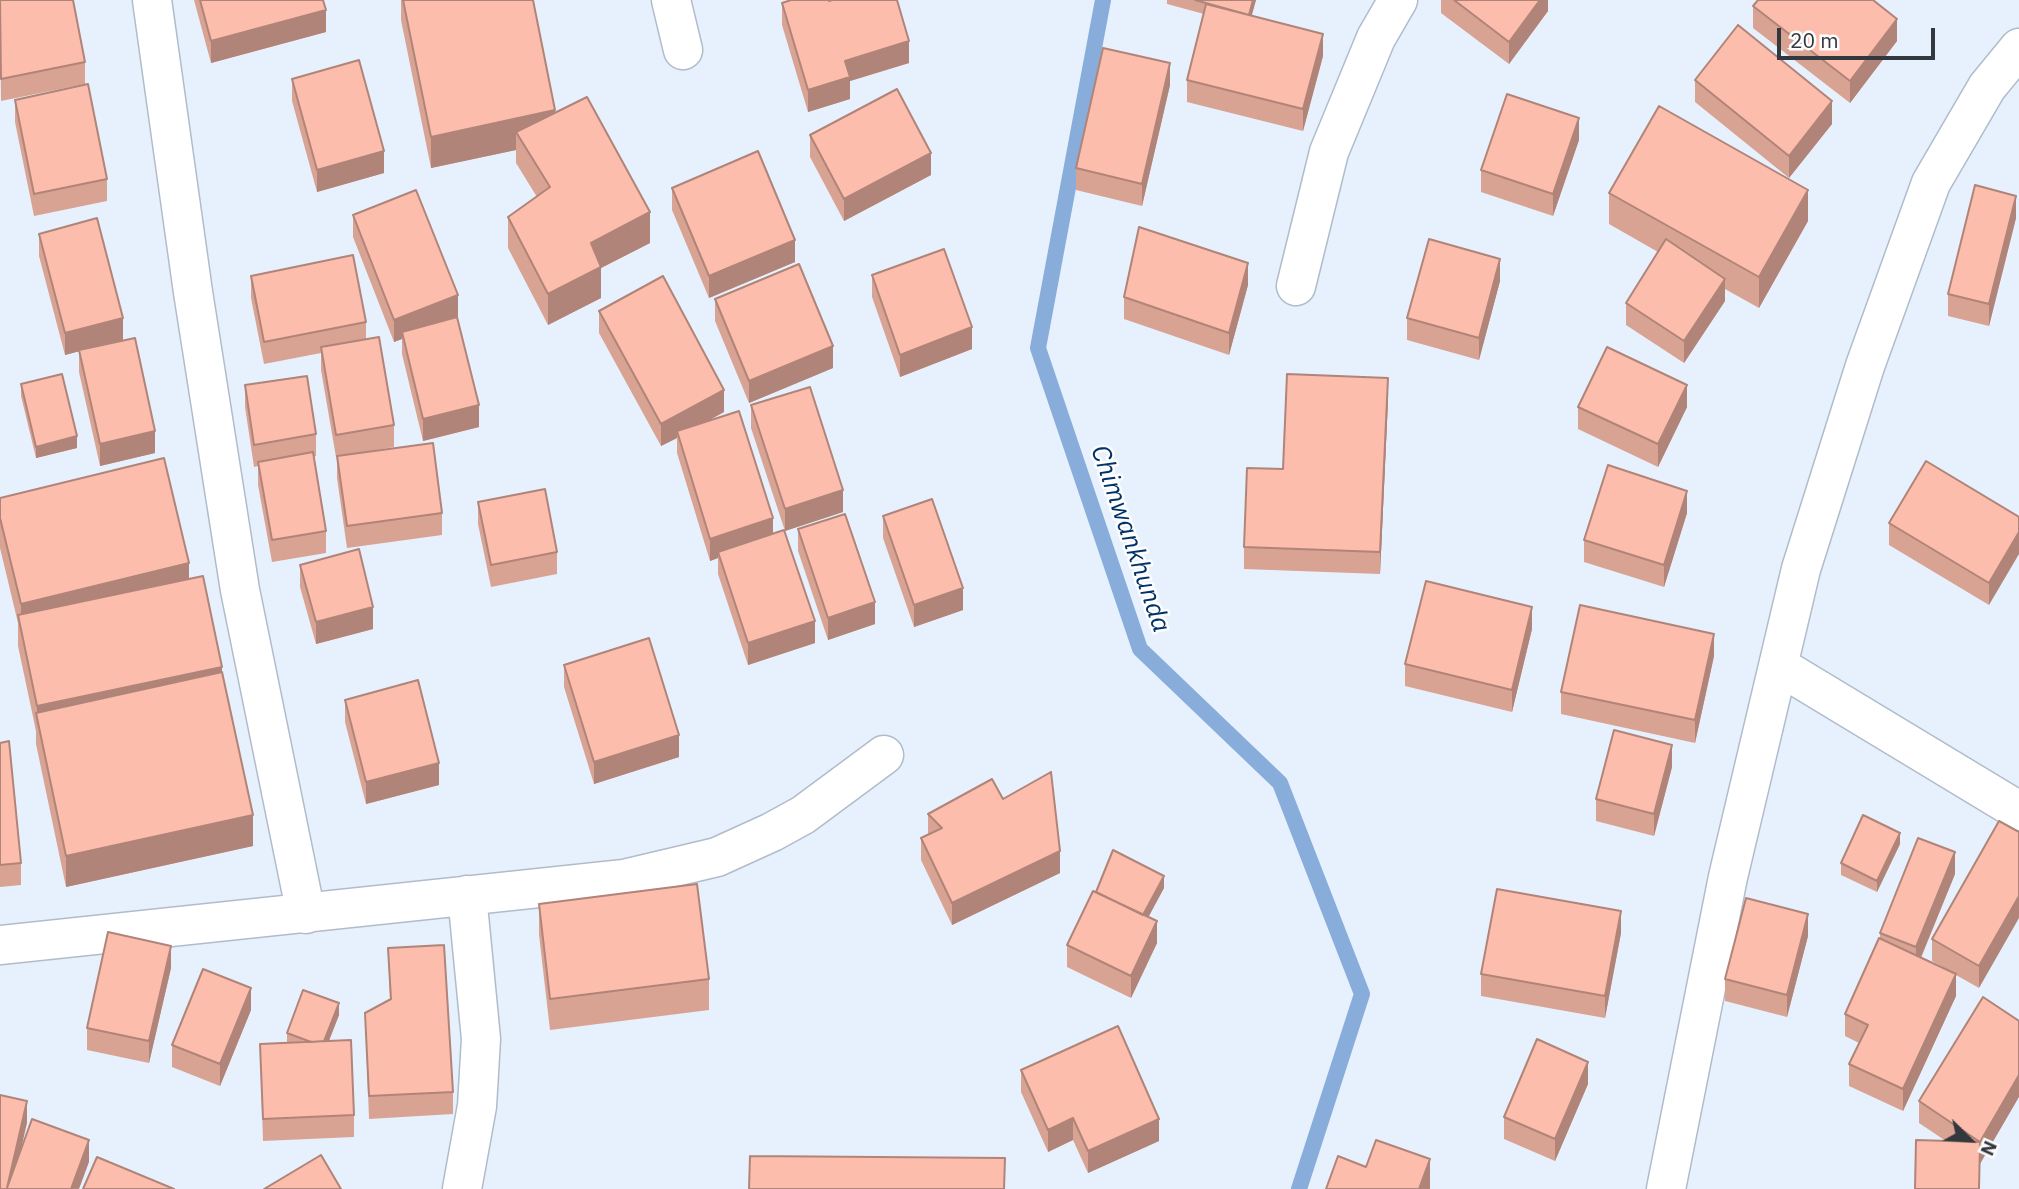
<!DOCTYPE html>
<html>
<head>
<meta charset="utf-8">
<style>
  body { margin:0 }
  #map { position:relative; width:2019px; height:1189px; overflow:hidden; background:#e7f1fd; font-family:"IBM Plex Sans",sans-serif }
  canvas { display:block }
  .north { position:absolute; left:1935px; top:1105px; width:70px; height:70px; -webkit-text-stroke:5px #fdfdfd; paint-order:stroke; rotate:114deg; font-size:19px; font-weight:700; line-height:28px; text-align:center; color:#33383e }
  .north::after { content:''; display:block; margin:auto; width:24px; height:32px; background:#33383e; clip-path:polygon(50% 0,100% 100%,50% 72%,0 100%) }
  .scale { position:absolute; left:1777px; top:28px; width:158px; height:32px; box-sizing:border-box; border:4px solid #33383e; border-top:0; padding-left:9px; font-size:21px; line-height:24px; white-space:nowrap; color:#33383e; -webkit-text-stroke:5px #fdfdfd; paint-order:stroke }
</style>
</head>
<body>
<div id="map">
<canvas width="2019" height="1189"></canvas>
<div class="north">N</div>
<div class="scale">20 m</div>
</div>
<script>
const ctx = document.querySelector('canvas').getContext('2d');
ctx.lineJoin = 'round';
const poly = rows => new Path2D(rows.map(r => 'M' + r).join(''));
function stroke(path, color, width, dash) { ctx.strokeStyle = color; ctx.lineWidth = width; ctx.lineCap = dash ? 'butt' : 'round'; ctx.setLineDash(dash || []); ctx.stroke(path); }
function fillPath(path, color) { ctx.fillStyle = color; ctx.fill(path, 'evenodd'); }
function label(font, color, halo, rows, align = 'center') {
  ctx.font = font + ' "IBM Plex Sans",sans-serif'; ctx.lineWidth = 5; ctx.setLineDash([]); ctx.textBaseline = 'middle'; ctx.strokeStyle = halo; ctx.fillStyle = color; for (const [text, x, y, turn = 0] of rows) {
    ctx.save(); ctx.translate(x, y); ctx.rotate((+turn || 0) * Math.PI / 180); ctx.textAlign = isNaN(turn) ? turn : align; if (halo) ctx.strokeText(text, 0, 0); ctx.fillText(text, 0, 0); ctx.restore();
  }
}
stroke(poly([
  [1103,0,1038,348,1140,649,1280,783,1362,994,1299,1189]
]), '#89adda', 16);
const minor = poly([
  [152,0,193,292,240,590,306,914],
  [671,0,683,50],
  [1296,286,1329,152,1376,38,1398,0],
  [1779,666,2019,811],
  [0,945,624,879,717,857,772,832,803,815,884,755],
  [462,1189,477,1106,481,1039,467,895],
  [1666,1189,1728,877,1801,569,1865,366,1931,183,1987,87,2019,48]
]);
stroke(minor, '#b0bccb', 41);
stroke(minor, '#fff', 38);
fillPath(poly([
  [0,0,85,62,85,84,1,101],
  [194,0,323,0,326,32,211,63],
  [401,0,533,0,555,113,650,243,601,268,601,298,548,325,508,248,508,217,537,197,516,163,516,150,431,168,401,20],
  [1167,0,1256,0,1251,15,1323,56,1303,131,1187,102,1187,80,1204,14,1167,4],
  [1441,0,1548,0,1548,11,1509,64,1441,13],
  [782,3,909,63,850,81,850,99,808,112,782,25],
  [1753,6,1897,41,1850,103,1753,28],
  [292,79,384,173,317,192,292,101],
  [1695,80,1832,124,1789,178,1695,102],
  [1170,85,1142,206,1076,190,1076,168],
  [15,100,107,179,107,201,34,216,15,122],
  [810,135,931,175,844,221,810,157],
  [1579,140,1553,216,1481,192,1481,170],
  [672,188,795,262,709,298,672,210],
  [1609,193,1808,221,1759,308,1725,289,1725,301,1684,363,1626,325,1626,303,1658,252,1609,224],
  [353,215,457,317,479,427,423,441,402,354,402,339,394,342,353,237],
  [2016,218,1989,326,1948,316,1948,294],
  [39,234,123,340,103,345,155,453,100,466,79,372,79,351,65,355,39,256],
  [872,275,972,349,900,377,872,297],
  [251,276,366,322,366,340,394,425,394,447,359,453,442,513,442,535,347,548,337,478,337,457,336,457,321,370,321,353,264,364,251,298],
  [1500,281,1479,360,1407,340,1407,318],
  [1248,285,1229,355,1124,319,1124,297],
  [715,299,833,368,749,403,715,321],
  [599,311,724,412,707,421,773,533,815,643,748,665,718,574,718,558,710,561,677,453,677,438,661,446,599,333],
  [21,384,77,448,36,458,21,396],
  [245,385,316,434,316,456,313,457,326,531,326,553,272,562,258,485,258,466,254,467,245,407],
  [1388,400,1380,574,1244,569,1244,547,1283,469],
  [751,405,843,512,785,531,751,428],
  [1578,407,1687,407,1658,467,1578,429],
  [0,498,189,578,222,673,253,846,66,887,36,744,36,731,18,646,18,623,0,548],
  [478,502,557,552,557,574,491,587,478,524],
  [1687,513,1664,587,1584,562,1584,540],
  [883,516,963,610,914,627,883,538],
  [2019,517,1989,605,1889,545,1889,523],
  [798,529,875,624,828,640,798,551],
  [300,565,373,629,316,644,300,587],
  [1532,629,1512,712,1405,686,1405,664],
  [1714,656,1695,743,1561,714,1561,692],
  [564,665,679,757,594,784,564,687],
  [345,700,439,785,366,804,345,722],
  [0,743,21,863,21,885,0,887],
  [1672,767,1654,836,1596,821,1596,799],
  [1003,799,1060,873,952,925,921,860,921,838,928,835,928,814],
  [1999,821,1979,988,1956,975,1956,996,1903,1111,1849,1086,1849,1064,1859,1043,1845,1036,1845,1014,1880,939,1880,933,1955,874,1921,958,1948,970,1932,961,1932,939],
  [1900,844,1877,892,1841,875,1841,863],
  [1164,888,1148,917,1157,943,1131,998,1067,967,1067,945,1096,892],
  [539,904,709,979,709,1010,550,1030,539,935],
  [1621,933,1605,1018,1481,996,1481,974],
  [1808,936,1787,1017,1725,1001,1725,979],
  [388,948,453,1092,453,1114,369,1119,365,1013,390,1000],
  [171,968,149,1063,87,1050,87,1028],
  [1983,997,1980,1164,1919,1123,1919,1101],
  [251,1010,220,1086,172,1067,172,1045],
  [339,1015,329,1041,354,1115,354,1137,263,1141,260,1044,287,1043,287,1033],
  [1021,1070,1159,1141,1088,1173,1073,1140,1048,1152,1021,1092],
  [1588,1084,1555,1161,1504,1139,1504,1117]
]), '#d9a394');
fillPath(poly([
  [1253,0,1256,0,1249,26,1249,15],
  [1540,0,1548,0,1548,11,1509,64,1509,42],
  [326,10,326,32,211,63,211,41],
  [1897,19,1897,41,1850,103,1850,81],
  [1323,34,1323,56,1303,131,1303,109],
  [909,41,909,63,850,81,850,99,808,112,808,90,845,61],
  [1170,63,1170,85,1142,206,1142,184],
  [1832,101,1832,124,1789,178,1789,156],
  [555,110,555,141,516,132,516,150,431,168,431,137],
  [1579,118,1579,140,1553,216,1553,194],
  [384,151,384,173,317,192,317,170],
  [931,153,931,175,844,221,844,199],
  [1808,190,1808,221,1759,308,1759,277],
  [2016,196,2016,218,1989,326,1989,304],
  [650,212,650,243,601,268,601,298,548,325,548,294,591,243],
  [795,240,795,262,709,298,709,276],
  [1500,259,1500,281,1479,360,1479,338],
  [1248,263,1248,285,1229,355,1229,333],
  [1725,279,1725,301,1684,363,1684,341],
  [458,295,458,317,402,332,402,339,394,342,394,320],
  [123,318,123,340,65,355,65,333],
  [972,327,972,349,900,377,900,355],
  [833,346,833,368,749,403,749,381],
  [1388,378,1388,400,1380,574,1380,552],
  [1687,385,1687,407,1658,467,1658,444],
  [724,390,724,412,679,437,677,431,677,438,661,446,661,424],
  [479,405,479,427,423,441,423,419],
  [155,431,155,453,100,466,100,444],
  [77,436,77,448,36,458,36,447],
  [843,490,843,512,785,531,785,509],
  [1687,491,1687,513,1664,587,1664,565],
  [773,518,773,540,718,552,718,558,710,561,710,539],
  [2019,532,2019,554,1989,605,1989,583],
  [189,563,189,594,21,629,21,604],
  [963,588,963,610,914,627,914,605],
  [875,602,875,624,828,640,828,618],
  [373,607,373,629,316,644,316,622],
  [1532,607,1532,629,1512,712,1512,690],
  [815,621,815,643,748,665,748,643],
  [1714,634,1714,656,1695,743,1695,720],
  [222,667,222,698,37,718,37,706],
  [679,735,679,757,594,784,594,762],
  [1672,745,1672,767,1654,836,1654,814],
  [439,763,439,785,366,804,366,782],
  [253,815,253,846,66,887,66,856],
  [1900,833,1900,844,1877,892,1877,881],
  [1060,851,1060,873,952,925,952,903],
  [1955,852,1955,874,1916,969,1916,947],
  [1164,876,1164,888,1141,931,1141,920],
  [2019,896,2019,918,1979,988,1979,966],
  [1621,911,1621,933,1605,1018,1605,996],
  [1808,914,1808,936,1787,1017,1787,995],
  [1157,921,1157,943,1131,998,1131,976],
  [171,946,171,968,149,1063,149,1041],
  [1956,974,1956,996,1903,1111,1903,1089],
  [251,988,251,1010,220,1086,220,1064],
  [339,1003,339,1015,322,1058,322,1046],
  [1588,1062,1588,1084,1555,1161,1555,1139],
  [2019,1075,2019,1097,1980,1164,1980,1142],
  [27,1101,27,1123,12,1189,7,1189],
  [1073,1118,1073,1140,1048,1152,1048,1130],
  [1159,1119,1159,1141,1088,1173,1088,1151],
  [89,1140,89,1162,79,1189,71,1189],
  [1430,1159,1430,1189,1419,1189]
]), '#b08478');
const building = poly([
  [0,0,73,0,85,62,1,79,0,0],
  [200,0,323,0,326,10,211,41,200,0],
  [403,0,533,0,555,110,431,137,403,0],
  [791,0,829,0,829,1,832,0,897,0,909,41,845,61,850,77,808,90,782,3,791,0],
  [1195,0,1253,0,1249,15,1195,0],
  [1454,0,1540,0,1509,42,1454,0],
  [1758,0,1873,0,1897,19,1850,81,1753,6,1758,0],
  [1206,4,1323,34,1303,109,1187,80,1206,4],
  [1738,25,1832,101,1789,156,1695,80,1738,25],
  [1103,48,1170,63,1142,184,1076,168,1103,48],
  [359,60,384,151,317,170,292,79,359,60],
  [88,84,107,179,34,194,15,100,88,84],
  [897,89,931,153,844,199,810,135,897,89],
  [1507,94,1579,118,1553,194,1481,170,1507,94],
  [587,97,650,212,591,243,601,267,548,294,508,217,550,187,516,132,587,97],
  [1659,106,1808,190,1759,277,1609,193,1659,106],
  [758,151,795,240,709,276,672,188,758,151],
  [1975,185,2016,196,1989,304,1948,294,1975,185],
  [416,190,458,295,394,320,353,215,416,190],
  [97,218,123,318,65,333,39,234,97,218],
  [1139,227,1248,263,1229,333,1124,297,1139,227],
  [1429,239,1500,259,1479,338,1407,318,1429,239],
  [1666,239,1725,279,1684,341,1626,303,1666,239],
  [944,249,972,327,900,355,872,275,944,249],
  [353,255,366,322,264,342,251,276,353,255],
  [799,264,833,346,749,381,715,299,799,264],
  [663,276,724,390,661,424,599,311,663,276],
  [457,317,479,405,423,419,402,332,457,317],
  [379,337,394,425,336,435,321,347,379,337],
  [135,338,155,431,100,444,79,350,135,338],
  [1607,347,1687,385,1658,444,1578,407,1607,347],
  [62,374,77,436,36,447,21,384,62,374],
  [1287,374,1388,378,1380,552,1244,547,1247,468,1283,469,1287,374],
  [307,376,316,434,254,445,245,385,307,376],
  [810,387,843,490,785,509,751,405,810,387],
  [739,411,773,518,710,539,677,431,739,411],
  [433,443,442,513,347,526,337,456,433,443],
  [313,452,326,531,272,540,258,462,313,452],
  [164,458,189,563,21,604,0,518,0,498,164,458],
  [1926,461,2019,517,2019,532,1989,583,1889,523,1926,461],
  [1608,465,1687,491,1664,565,1584,540,1608,465],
  [545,489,557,552,491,565,478,502,545,489],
  [932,499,963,588,914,605,883,516,932,499],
  [845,514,875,602,828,618,798,529,845,514],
  [784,530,815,621,748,643,718,552,784,530],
  [359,549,373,607,316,622,300,565,359,549],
  [203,576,222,667,37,706,18,615,203,576],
  [1426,581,1532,607,1512,690,1405,664,1426,581],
  [1580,605,1714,634,1695,720,1561,692,1580,605],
  [649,638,679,735,594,762,564,665,649,638],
  [222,672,253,815,66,856,36,713,222,672],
  [418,680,439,763,366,782,345,700,418,680],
  [1614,730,1672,745,1654,814,1596,799,1614,730],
  [9,741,21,863,0,865,0,743,9,741],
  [1051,772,1060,851,952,903,921,838,942,828,928,814,992,779,1003,799,1051,772],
  [1863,815,1900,833,1877,881,1841,863,1863,815],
  [1999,821,2019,832,2019,896,1979,966,1932,939,1999,821],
  [1918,838,1955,852,1916,947,1880,933,1918,838],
  [1113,850,1164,876,1143,915,1096,892,1113,850],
  [697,884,709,979,550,999,539,904,697,884],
  [1497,889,1621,911,1605,996,1481,974,1497,889],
  [1093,891,1157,921,1131,976,1067,945,1093,891],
  [1746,898,1808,914,1787,995,1725,979,1746,898],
  [108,932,171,946,149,1041,87,1028,108,932],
  [1879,938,1956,974,1903,1089,1849,1064,1868,1025,1845,1014,1879,938],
  [444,945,453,1092,369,1096,365,1013,391,999,388,948,444,945],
  [203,969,251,988,220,1064,172,1045,203,969],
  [303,990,339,1003,324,1041,311,1042,287,1033,303,990],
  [1983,997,2019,1021,2019,1075,1980,1142,1919,1101,1983,997],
  [1118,1026,1159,1119,1088,1151,1073,1118,1048,1130,1021,1070,1118,1026],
  [1537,1039,1588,1062,1555,1139,1504,1117,1537,1039],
  [351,1040,354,1115,263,1119,260,1044,351,1040],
  [0,1095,27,1101,7,1188,32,1119,89,1140,71,1189,0,1189,0,1095],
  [1376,1140,1430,1159,1419,1189,1326,1189,1338,1156,1366,1167,1376,1140],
  [1916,1140,1980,1142,1979,1189,1915,1189,1916,1140],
  [321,1155,341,1189,264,1189,321,1155],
  [750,1156,1005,1158,1004,1189,749,1189,750,1156],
  [97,1157,174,1189,83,1189,97,1157]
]);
fillPath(building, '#fcbdac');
stroke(building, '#b08478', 2);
label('italic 26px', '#003167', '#fdfdfd', [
  ["Chimwankhunda",1130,539,71]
]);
</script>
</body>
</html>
